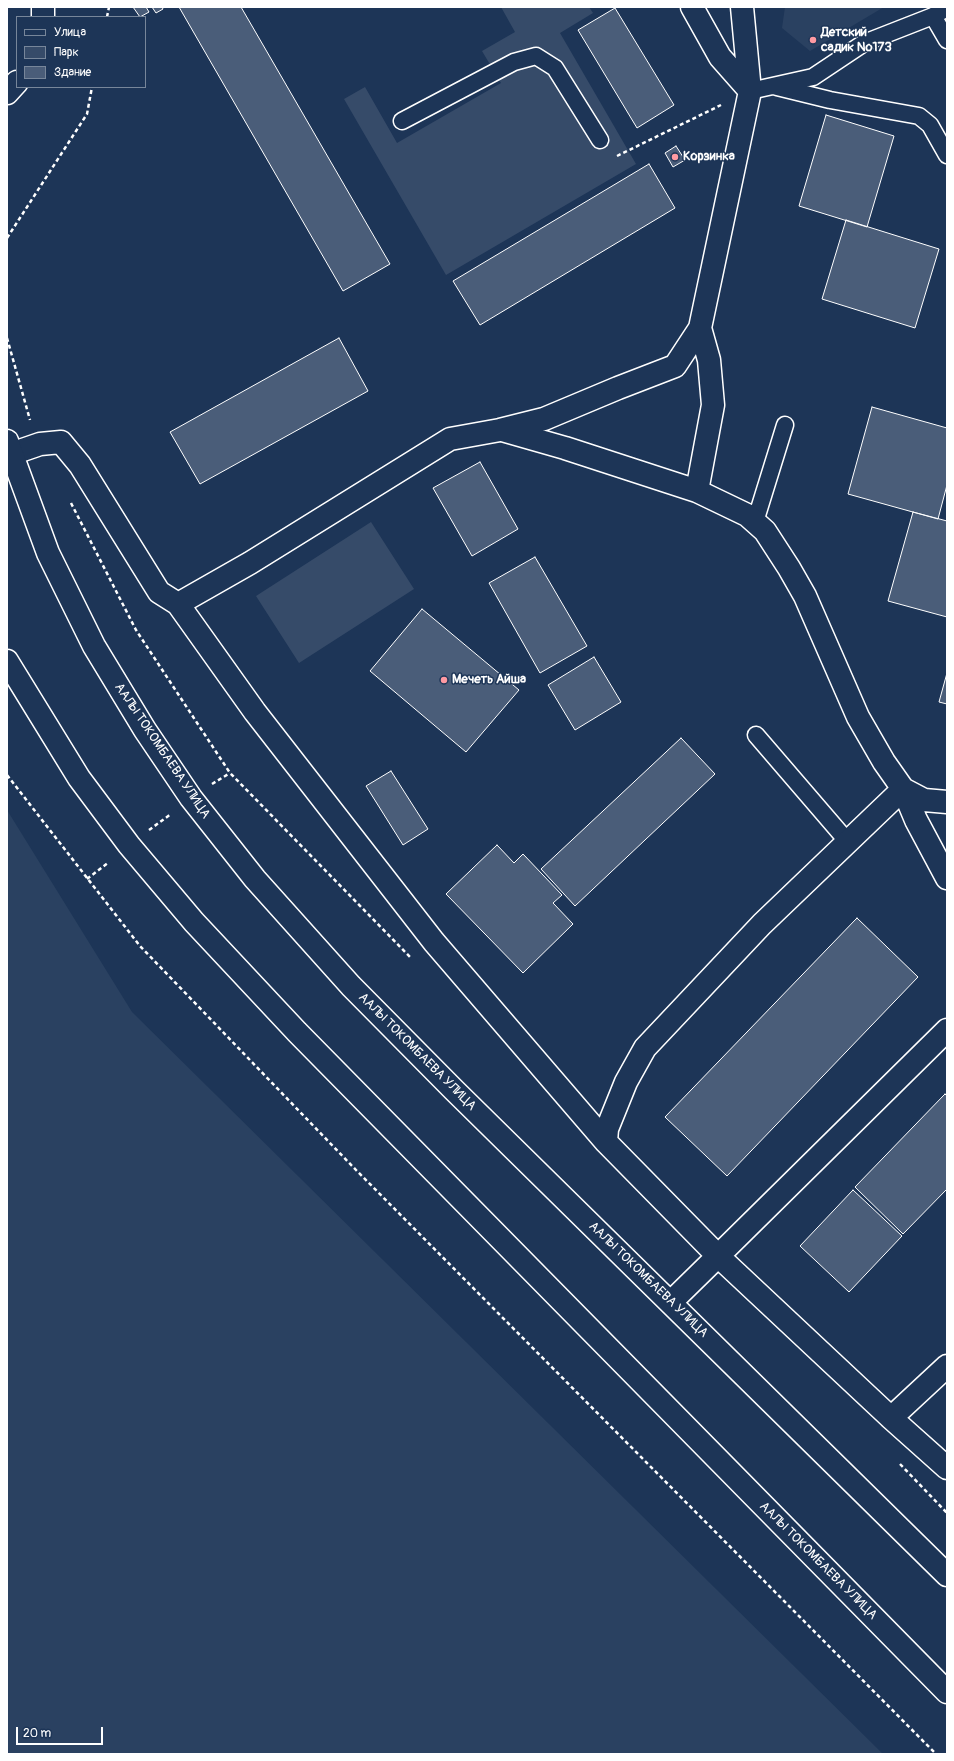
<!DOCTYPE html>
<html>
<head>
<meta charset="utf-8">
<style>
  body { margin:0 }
  #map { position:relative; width:954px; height:1761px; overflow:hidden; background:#1d3557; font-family:Pangolin,sans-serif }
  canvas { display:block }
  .frame { position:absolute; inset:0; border:8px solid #fff; pointer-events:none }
  .legend { position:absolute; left:16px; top:16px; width:130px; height:72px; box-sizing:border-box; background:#1d3557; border:1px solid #77869a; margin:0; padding:5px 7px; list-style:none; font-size:12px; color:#fff }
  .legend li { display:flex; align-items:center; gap:8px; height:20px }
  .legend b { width:20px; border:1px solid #77869a }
  .scale { position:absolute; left:16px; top:1727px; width:87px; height:18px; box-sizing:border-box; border:2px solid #fff; border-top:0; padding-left:5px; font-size:12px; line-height:14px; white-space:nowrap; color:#fff; -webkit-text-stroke:3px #1d3557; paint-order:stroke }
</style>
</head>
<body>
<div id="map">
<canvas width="954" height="1761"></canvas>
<div class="frame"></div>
<ul class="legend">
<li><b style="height:5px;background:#1d3557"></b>Улица</li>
<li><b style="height:11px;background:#364b69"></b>Парк</li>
<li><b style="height:11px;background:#4a5d79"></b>Здание</li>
</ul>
<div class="scale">20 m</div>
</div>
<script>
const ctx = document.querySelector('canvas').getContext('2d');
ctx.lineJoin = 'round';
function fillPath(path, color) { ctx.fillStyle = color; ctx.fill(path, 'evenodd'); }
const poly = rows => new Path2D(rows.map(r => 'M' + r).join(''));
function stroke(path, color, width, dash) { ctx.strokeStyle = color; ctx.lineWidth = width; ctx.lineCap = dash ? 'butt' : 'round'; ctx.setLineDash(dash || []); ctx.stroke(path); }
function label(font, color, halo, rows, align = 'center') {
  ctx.font = font + ' Pangolin,sans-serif'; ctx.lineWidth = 3; ctx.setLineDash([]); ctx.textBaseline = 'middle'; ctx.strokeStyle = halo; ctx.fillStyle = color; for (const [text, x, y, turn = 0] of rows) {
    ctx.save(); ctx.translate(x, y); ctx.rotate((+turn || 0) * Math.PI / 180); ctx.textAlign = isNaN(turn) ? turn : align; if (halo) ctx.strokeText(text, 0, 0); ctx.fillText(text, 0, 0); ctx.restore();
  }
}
fillPath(poly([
  [785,7,884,7,810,51,782,28],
  [7,810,132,1012,883,1754,7,1754]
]), '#2a4161');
fillPath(poly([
  [501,7,589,7,593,13,560,33,636,164,446,275,344,99,365,87,397,143,501,83,482,51,515,32],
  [371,522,414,589,299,663,256,596]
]), '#364b69');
const building = poly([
  [133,7,146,7,149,12,140,17,133,7],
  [152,7,162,7,163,9,156,13,152,7],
  [179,7,241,7,390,264,343,291,179,7],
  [615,8,674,105,637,128,578,30,615,8],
  [826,115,894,136,867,227,799,206,826,115],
  [676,146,685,160,673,167,665,153,676,146],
  [649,164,675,208,480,325,453,281,649,164],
  [846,220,939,249,915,328,822,299,846,220],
  [339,338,368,391,200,484,170,432,339,338],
  [872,407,947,428,947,485,938,519,848,494,872,407],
  [480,462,518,529,472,556,433,488,480,462],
  [913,512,947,521,947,617,888,601,913,512],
  [535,557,587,646,540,673,489,583,535,557],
  [422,609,519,690,466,752,370,671,422,609],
  [594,657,621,702,575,730,548,685,594,657],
  [947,673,947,704,939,702,947,673],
  [681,738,715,774,575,906,541,869,681,738],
  [391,771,428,829,403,845,366,786,391,771],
  [497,845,514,863,523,854,562,895,553,903,573,924,523,973,446,894,497,845],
  [857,918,918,977,727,1176,665,1117,857,918],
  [945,1094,947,1096,947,1189,903,1234,855,1187,945,1094],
  [853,1190,902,1236,849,1292,800,1246,853,1190]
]);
fillPath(building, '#4a5d79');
stroke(building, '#fff', 1);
const service = poly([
  [933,16,947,40],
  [777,87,830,100,919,116,930,125,947,155],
  [750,91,813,77,864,43,933,16,947,8],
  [402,121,514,62,536,56,555,68,600,140],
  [755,522,785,425],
  [756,735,848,842]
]);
const minor = poly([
  [43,7,43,17],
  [692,7,720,57,750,91],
  [7,93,17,82],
  [502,430,565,448,697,491,747,515,765,531,789,568,805,596,858,717,884,762,903,789,924,800,947,802],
  [11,454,40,444,61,442,80,465,159,592,178,604,250,563,450,439,500,430,544,419,618,388,675,366,700,328,750,91,742,7],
  [697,491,713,405,709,360,700,328],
  [178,604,255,712,434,942,606,1142],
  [947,878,916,820,903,789,762,924,645,1048,626,1082,607,1129,606,1142,718,1256,947,1030],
  [671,1302,718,1256,891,1418,947,1366],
  [891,1418,947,1468]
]);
const primary = poly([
  [7,441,48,553,94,646,145,730,191,798,255,879,351,986,454,1090,947,1575],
  [7,661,79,778,129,845,194,922,297,1032,947,1692]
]);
stroke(service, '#fff', 19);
stroke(minor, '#fff', 25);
stroke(primary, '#fff', 25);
stroke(poly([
  [107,17,109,7],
  [617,156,721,105],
  [7,238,87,114,92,87],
  [7,338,30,420],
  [71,503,136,630,230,773,411,958],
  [7,775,140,946,356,1170,936,1754],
  [212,784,230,773],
  [149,830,171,814],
  [87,879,109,862],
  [900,1464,947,1513]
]), '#fff', 2.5, [4, 3]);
stroke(service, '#1d3557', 16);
stroke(minor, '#1d3557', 22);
stroke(primary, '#1d3557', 22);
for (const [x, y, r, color] of [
  [813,40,4,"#ff9aa2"],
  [675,157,4,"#ff9aa2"],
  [444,680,4,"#ff9aa2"]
]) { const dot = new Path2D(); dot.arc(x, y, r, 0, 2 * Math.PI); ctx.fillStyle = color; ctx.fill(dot); stroke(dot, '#1d3557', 1.5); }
label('bold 13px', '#fff', '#1d3557', [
  ["Детский",821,33],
  ["садик №173",821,48],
  ["Корзинка",683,157],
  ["Мечеть Айша",452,680]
], 'left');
label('13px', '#fff', '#1d3557', [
  ["ААЛЫ ТОКОМБАЕВА УЛИЦА",162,751,56],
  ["ААЛЫ ТОКОМБАЕВА УЛИЦА",417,1052,45],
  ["ААЛЫ ТОКОМБАЕВА УЛИЦА",648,1280,44],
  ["ААЛЫ ТОКОМБАЕВА УЛИЦА",818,1561,45]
]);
</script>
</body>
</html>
